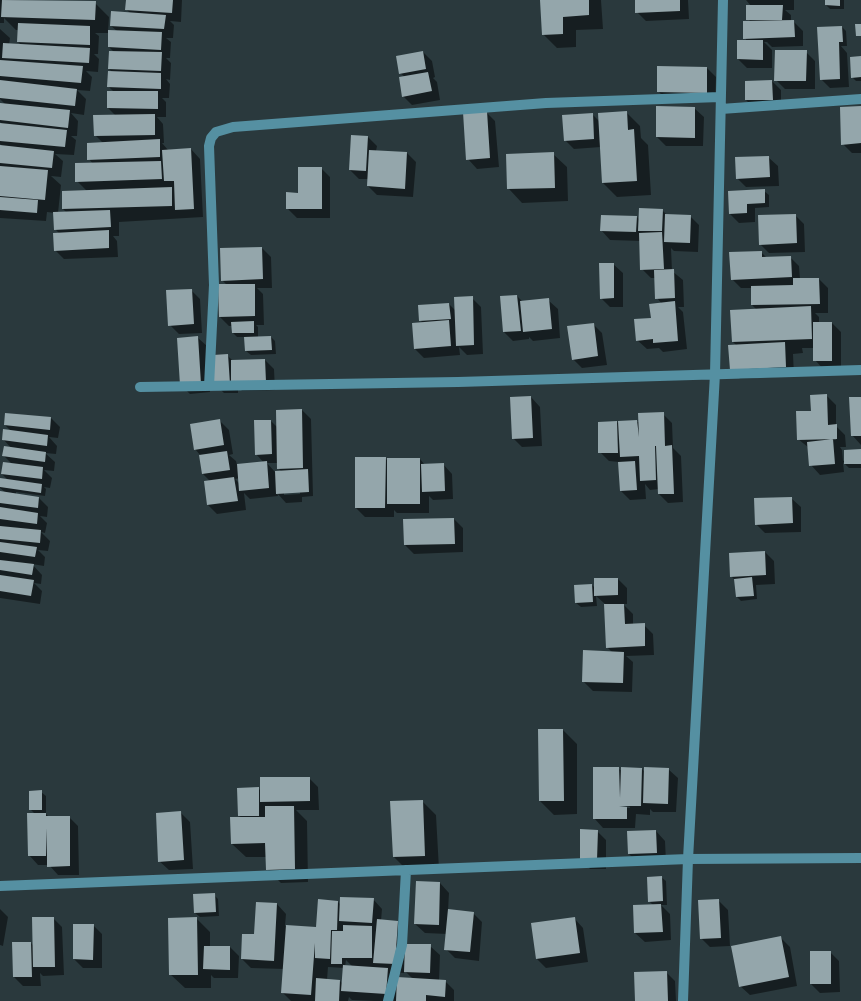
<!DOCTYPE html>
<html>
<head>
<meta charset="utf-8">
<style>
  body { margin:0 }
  canvas { display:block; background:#2a393d }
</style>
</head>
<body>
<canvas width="861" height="1001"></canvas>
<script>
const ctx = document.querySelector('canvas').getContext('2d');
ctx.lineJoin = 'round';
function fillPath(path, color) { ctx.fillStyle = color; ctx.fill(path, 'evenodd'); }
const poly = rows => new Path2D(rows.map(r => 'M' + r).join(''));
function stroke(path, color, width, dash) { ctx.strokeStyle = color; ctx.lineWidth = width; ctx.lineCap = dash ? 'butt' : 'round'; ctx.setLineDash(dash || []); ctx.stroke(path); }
fillPath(poly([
  [0,0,95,3,109,17,108,32,117,31,111,26,131,14,127,10,127,0,182,0,181,22,170,21,174,25,173,38,166,38,171,42,170,58,166,58,171,63,170,80,166,79,170,84,169,98,162,98,166,102,166,117,157,117,163,124,164,143,162,143,168,150,191,149,200,159,203,217,119,222,119,236,113,236,117,241,118,257,64,259,55,250,60,234,55,229,55,213,47,212,46,221,0,218,0,147,3,147,0,144,0,124,3,125,0,122,0,104,5,104,0,99,0,29,10,38,9,45,22,46,18,42,19,30,16,30,4,18,4,23,0,23],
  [95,33,109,33,109,47,114,52,109,69,113,73,109,87,114,92,108,108,116,116,95,135,103,143,89,159,93,164,77,181,87,191,63,192,63,209,67,213,58,213,61,185,51,176,61,177,63,161,55,154,74,155,76,140,71,136,77,136,78,121,71,113,84,115,86,99,77,90,90,91,92,77,86,71,98,72,99,59,94,54,98,54,99,36],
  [542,0,601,0,603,29,576,30,576,47,557,48,543,34],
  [636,0,688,0,689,19,646,21,637,12],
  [746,0,794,0,794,10,785,10,791,15,791,22,794,22,803,31,803,46,772,47,767,42,764,42,772,50,772,68,747,68,738,59,747,41,745,38,751,22,748,19,751,6],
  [826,0,844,0,844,9,830,9,826,5],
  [842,27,846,31,847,46,841,46,847,53,849,87,830,88,821,79],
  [423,52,432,61,435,77,433,78,437,82,440,100,412,105,403,96,405,77,400,73],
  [806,52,815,61,815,89,785,89,776,80],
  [861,58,861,81,856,81,852,77],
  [707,68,716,77,715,101,667,100,658,91],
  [772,81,781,90,781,108,755,109,746,100],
  [861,107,861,153,852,153,843,144],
  [694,108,704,117,703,146,666,146,657,137],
  [486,112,495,121,499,167,477,169,468,159],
  [626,112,640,126,641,138,648,145,651,195,617,197,603,183,601,147,574,149,565,140,592,114,600,122],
  [368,137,377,146,376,151,407,153,416,162,413,197,377,195,368,186,368,179,359,179,350,170],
  [553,154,567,167,568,201,522,203,509,189],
  [768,157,778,166,779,186,746,187,737,178],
  [321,168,330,177,330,218,297,218,288,209],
  [764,191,769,195,769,207,755,208,755,222,739,223,730,214],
  [662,210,667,215,690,216,699,225,698,252,674,251,671,248,672,271,683,280,684,307,678,307,683,312,687,349,663,352,659,348,647,349,637,340,662,304,657,298,656,278,651,278,642,269,641,241,610,240,601,230,637,217,640,220],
  [795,215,804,224,805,252,769,253,760,244],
  [262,248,271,257,272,288,257,288,263,294,264,325,256,325,258,327,258,338,271,337,275,341,276,354,251,355,246,351,246,337,237,337,233,333,233,326,229,326,220,317,227,285,222,280],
  [761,252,767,258,790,257,799,266,800,279,819,279,828,288,828,313,815,313,819,317,819,323,832,323,841,332,841,369,824,370,815,360,815,348,802,348,803,353,793,354,794,376,740,379,731,369,737,346,733,342,757,310,752,305,752,288,741,288,732,279],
  [613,264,623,273,623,307,610,307,601,298],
  [191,290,200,299,202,333,179,334,170,325],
  [517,296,523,302,548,300,558,309,560,338,533,341,529,337,529,339,513,341,504,332],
  [472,298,481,307,483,354,467,355,459,347,460,355,424,358,415,349,423,323,420,320,449,304,456,311],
  [593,324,602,333,607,365,582,368,573,359],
  [197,337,207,346,210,392,190,394,181,385],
  [228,356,233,361,265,360,274,369,275,390,242,391,238,387,238,393,224,393,215,384],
  [826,395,836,405,836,426,845,435,846,447,840,447,842,450,843,461,861,451,861,468,849,468,843,462,844,472,820,475,811,465,809,448,798,439,812,412],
  [531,397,540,407,542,446,522,447,513,438],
  [861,398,861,445,852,435],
  [302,410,311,419,313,496,302,497,302,502,286,503,277,493,278,496,250,499,244,493,246,510,217,514,208,505,210,481,203,474,201,456,195,449,220,421,229,430,233,454,229,455,236,461,237,465,264,463,256,454,271,421,278,428],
  [267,463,278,463,278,468,282,472,275,472],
  [240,478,240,484,235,479],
  [300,491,300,494,284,495,284,492],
  [663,414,672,423,673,448,681,456,683,502,668,503,659,494,659,489,650,490,645,484,646,499,630,500,621,491,619,462,609,461,600,452,599,423,639,422],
  [51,418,60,427,58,438,49,437,57,446,56,454,45,453,55,462,54,471,44,470,52,478,50,488,44,487,46,489,45,496,16,492,16,495,39,498,48,507,47,517,40,516,47,523,45,533,41,532,50,541,48,551,38,550,45,557,44,566,32,564,42,575,41,584,34,583,42,591,40,604,0,598,0,493,6,493,0,488,0,479,9,481,2,474,12,464,4,456,12,449,3,439,12,432,5,425],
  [385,458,388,461,420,459,425,465,443,464,452,474,453,499,433,500,429,496,429,513,397,513,394,510,394,517,365,517,356,508],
  [791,498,801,507,801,532,765,533,756,524],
  [454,519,463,528,463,552,414,554,405,545],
  [765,552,774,561,775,584,756,585,757,599,741,601,737,597,736,581,731,576],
  [618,579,627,588,627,604,623,604,633,614,633,625,644,625,653,634,654,655,626,656,633,662,632,692,593,691,583,681,613,653,607,647,605,604,596,596,597,606,581,607,576,603,592,585,596,589],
  [563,730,577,744,577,814,554,815,540,801],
  [619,769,622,771,642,769,645,772,668,769,678,778,676,812,653,812,650,809,650,815,636,814,635,828,603,828,594,818],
  [618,804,630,807,630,808,618,808],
  [309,778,318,787,319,810,296,810,307,821,308,882,281,883,267,869,267,857,246,857,232,844,242,818,239,816,258,788,261,791],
  [41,792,46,796,46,814,49,817,69,817,78,826,79,875,58,875,49,865,38,865,29,855,35,814,31,810],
  [422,801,436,815,439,869,408,871,394,857],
  [181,813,190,822,193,869,169,870,159,861],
  [597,831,606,840,606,869,590,869,581,859],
  [656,831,665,841,666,862,638,863,629,854],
  [661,877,666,881,667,905,661,905,670,914,671,940,645,942,635,933,654,906,649,901],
  [440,883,449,893,448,911,473,913,482,922,479,961,455,958,446,949,447,934,425,933,415,924],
  [214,895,218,899,219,916,200,917,195,913],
  [373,899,382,909,381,921,397,922,407,931,406,945,430,946,440,955,439,981,445,981,454,990,454,1001,374,1001,352,1000,349,997,348,1001,291,1001,283,993,284,969,251,968,242,959,277,904,286,914,285,926,316,928,338,902,341,905],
  [346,960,353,967,345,967],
  [328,967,344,968,343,984,340,981,327,980],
  [404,970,413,979,397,978,390,972,404,973],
  [719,901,728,910,730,946,710,947,701,938],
  [0,909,8,917,3,946,0,945],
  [53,918,62,927,64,975,43,976,40,973,41,986,23,986,14,977,31,943,34,946],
  [196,918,210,932,210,947,230,947,239,956,238,978,214,978,211,975,211,988,185,988,171,975],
  [574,918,583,928,588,962,546,968,537,959],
  [93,925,102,934,102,968,83,968,74,959],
  [781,938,790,947,797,986,750,995,740,986],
  [830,952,839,961,840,992,820,993,811,984],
  [666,972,675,981,676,1001,637,1001]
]), '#0007');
fillPath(poly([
  [2,0,96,1,95,20,1,17],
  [126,0,173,0,172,13,125,10],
  [540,0,589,0,589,15,563,17,563,34,542,35],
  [635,0,680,0,680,11,635,13],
  [825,0,840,0,840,6,825,5],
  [746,5,783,5,782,20,746,20],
  [111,11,166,15,164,29,110,26],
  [794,20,795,37,743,39,743,21],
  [18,23,90,26,90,45,17,42],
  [855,24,861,24,861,36,856,36],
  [842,26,843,42,839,42,840,79,820,80,817,27],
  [108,30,162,32,161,50,108,47],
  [737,40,763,40,763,60,737,59],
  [3,43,90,48,89,63,2,58],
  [775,50,807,50,806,81,774,81],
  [109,51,162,52,161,71,108,69],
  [423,51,426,69,399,74,396,56],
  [861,56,861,77,851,78,850,57],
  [0,60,83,66,81,83,0,76],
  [657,66,707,67,707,93,657,92],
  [108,71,161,73,161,89,107,87],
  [428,72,432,91,402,97,399,77],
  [0,80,77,89,75,106,0,98],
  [772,80,773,100,745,100,745,81],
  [107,91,158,91,158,109,107,108],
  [0,103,70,110,68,128,0,120],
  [656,106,695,107,695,138,656,137],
  [861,106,861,143,841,145,840,107],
  [487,111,490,158,466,160,463,112],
  [627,111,628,130,634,129,637,181,602,183,598,113],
  [593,113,594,139,564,141,562,115],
  [155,114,155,135,94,136,93,115],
  [0,123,67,130,65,147,0,141],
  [351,135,368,136,366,171,349,170],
  [160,139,160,157,87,160,87,143],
  [0,145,54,151,52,168,0,163],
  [191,148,194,209,175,210,174,181,164,181,162,150],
  [369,150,407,152,405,189,367,186],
  [554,152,555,188,507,189,506,154],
  [769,156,770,177,736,179,735,157],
  [161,161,162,179,75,182,75,163],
  [0,166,48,170,45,200,0,196],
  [298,167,322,167,322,209,286,209,286,192,298,193],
  [172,187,172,206,62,209,62,191],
  [765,189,765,203,747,204,747,213,729,214,728,191],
  [0,197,38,200,37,213,0,210],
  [639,208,663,209,662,231,638,231],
  [110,210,111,227,54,230,53,212],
  [665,214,691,215,690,243,664,242],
  [796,214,797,243,759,245,758,215],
  [601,215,637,216,636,232,600,231],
  [109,230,109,248,54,251,53,233],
  [662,232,664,269,640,270,639,233],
  [262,247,263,279,221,281,220,248],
  [762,251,762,257,791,256,792,277,731,280,729,252],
  [599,263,614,263,614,298,600,299],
  [674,269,675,298,655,299,654,270],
  [793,278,819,278,820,304,751,305,751,286,793,285],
  [218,284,255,284,255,316,219,317],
  [192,289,194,324,168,326,166,290],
  [517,295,521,331,503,332,500,296],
  [473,296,474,345,456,346,454,297],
  [549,298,552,329,523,332,520,301],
  [675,301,678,341,653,343,653,339,636,341,634,319,651,318,649,304],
  [449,303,451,319,419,321,418,305],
  [811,306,812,339,732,342,730,310],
  [449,320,451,346,414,349,412,323],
  [254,321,254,333,232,333,231,322],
  [813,322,832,322,832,361,813,361],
  [594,323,598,356,572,360,567,326],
  [198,336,201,384,180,385,177,338],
  [271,336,272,350,245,351,244,337],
  [785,342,786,367,730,370,728,345],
  [228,354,230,384,214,385,213,355],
  [265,359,266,382,231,382,231,360],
  [827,394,828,425,837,424,837,439,797,440,796,411,811,411,810,395],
  [531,396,533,438,512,439,510,397],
  [849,397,861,397,861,436,851,436],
  [302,409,303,468,277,469,276,410],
  [664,412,665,446,672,445,674,494,658,494,656,446,655,446,656,480,640,481,639,456,620,457,618,421,637,420,639,437,638,413],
  [5,413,51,417,50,430,4,425],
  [220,419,224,445,194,450,190,424],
  [254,420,271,420,272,454,255,455],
  [617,421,618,453,598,453,598,422],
  [3,429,48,435,47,446,2,440],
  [833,439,835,464,809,466,807,442],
  [4,446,46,452,45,462,2,456],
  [861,449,861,464,844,464,844,450],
  [227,451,230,470,202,474,199,455],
  [355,457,386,457,385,508,355,508],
  [387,458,420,458,420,504,387,504],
  [267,461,269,488,239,491,237,464],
  [635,461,637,490,620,491,618,462],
  [3,462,43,467,42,479,1,474],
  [444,463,445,491,422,492,421,464],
  [308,469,309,492,276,494,275,471],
  [234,477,238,501,207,505,204,481],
  [0,478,42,484,41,493,0,487],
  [0,491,39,497,38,508,0,503],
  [792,497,793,523,755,525,754,498],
  [0,507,38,513,37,524,0,519],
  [454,518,455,544,404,545,403,519],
  [0,526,41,530,40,543,0,539],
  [0,542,37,547,35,557,0,552],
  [765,551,766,575,730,577,729,553],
  [0,560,34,564,32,575,0,570],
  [0,575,34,580,31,596,0,591],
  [752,577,754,596,736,597,734,579],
  [594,578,618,578,618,595,594,596],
  [592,584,593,602,575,603,574,585],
  [604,604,624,604,625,624,645,623,645,646,606,648],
  [583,650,624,652,623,683,582,682],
  [538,729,563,729,564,801,539,801],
  [593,767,619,767,620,798,621,767,642,768,641,806,619,806,627,807,627,819,593,819],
  [644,767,669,768,668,804,643,803],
  [260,777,310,777,310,801,260,802],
  [259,787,259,816,238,816,237,788],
  [42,790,42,810,29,810,29,791],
  [423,800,425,856,393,857,390,801],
  [265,806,294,806,295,869,266,870,265,843,231,844,230,817,265,817],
  [181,811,184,860,158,862,156,813],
  [27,813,46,813,46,816,70,816,70,866,47,867,47,828,46,856,28,856],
  [580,829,598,830,597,860,580,860],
  [656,830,657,853,628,854,627,831],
  [662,876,663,901,648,902,647,877],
  [416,881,440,882,439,925,414,924],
  [215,893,216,912,194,913,193,894],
  [340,897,374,898,372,923,339,921],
  [318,899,338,901,337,930,331,930,330,959,315,958,315,943,311,995,281,993,286,925,316,927],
  [719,899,721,938,700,939,698,900],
  [256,902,277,903,274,961,241,959,242,934,254,934],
  [661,904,663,932,634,933,633,905],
  [448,909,474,912,470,952,444,950],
  [32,917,54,917,55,967,33,967],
  [197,917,198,975,169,975,168,918],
  [575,917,580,953,536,959,531,923],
  [377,919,398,921,395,964,373,963],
  [73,924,94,924,93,960,73,959],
  [343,925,372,926,372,958,342,958,342,964,331,964,332,931,343,931],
  [781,936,789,977,739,987,731,946],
  [12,942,31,942,32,977,13,977],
  [405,944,431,944,430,973,404,972],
  [204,946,230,946,230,970,203,969],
  [810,951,831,951,831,984,810,984],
  [343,965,388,968,386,994,341,991],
  [667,971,668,1001,635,1001,634,972],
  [397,977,446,980,445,997,426,995,426,1001,396,1001],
  [316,978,340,980,339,1001,315,1001]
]), '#94a6ab');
stroke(poly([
  [721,109,861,99],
  [209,386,214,285,209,146,211,138,216,132,233,127,546,103,720,97],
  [140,387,458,382,861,370],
  [0,886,688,859,861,858],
  [388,1001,402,945,406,870],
  [683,1001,688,859,715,374,723,0]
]), '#5590a2', 10);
</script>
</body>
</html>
